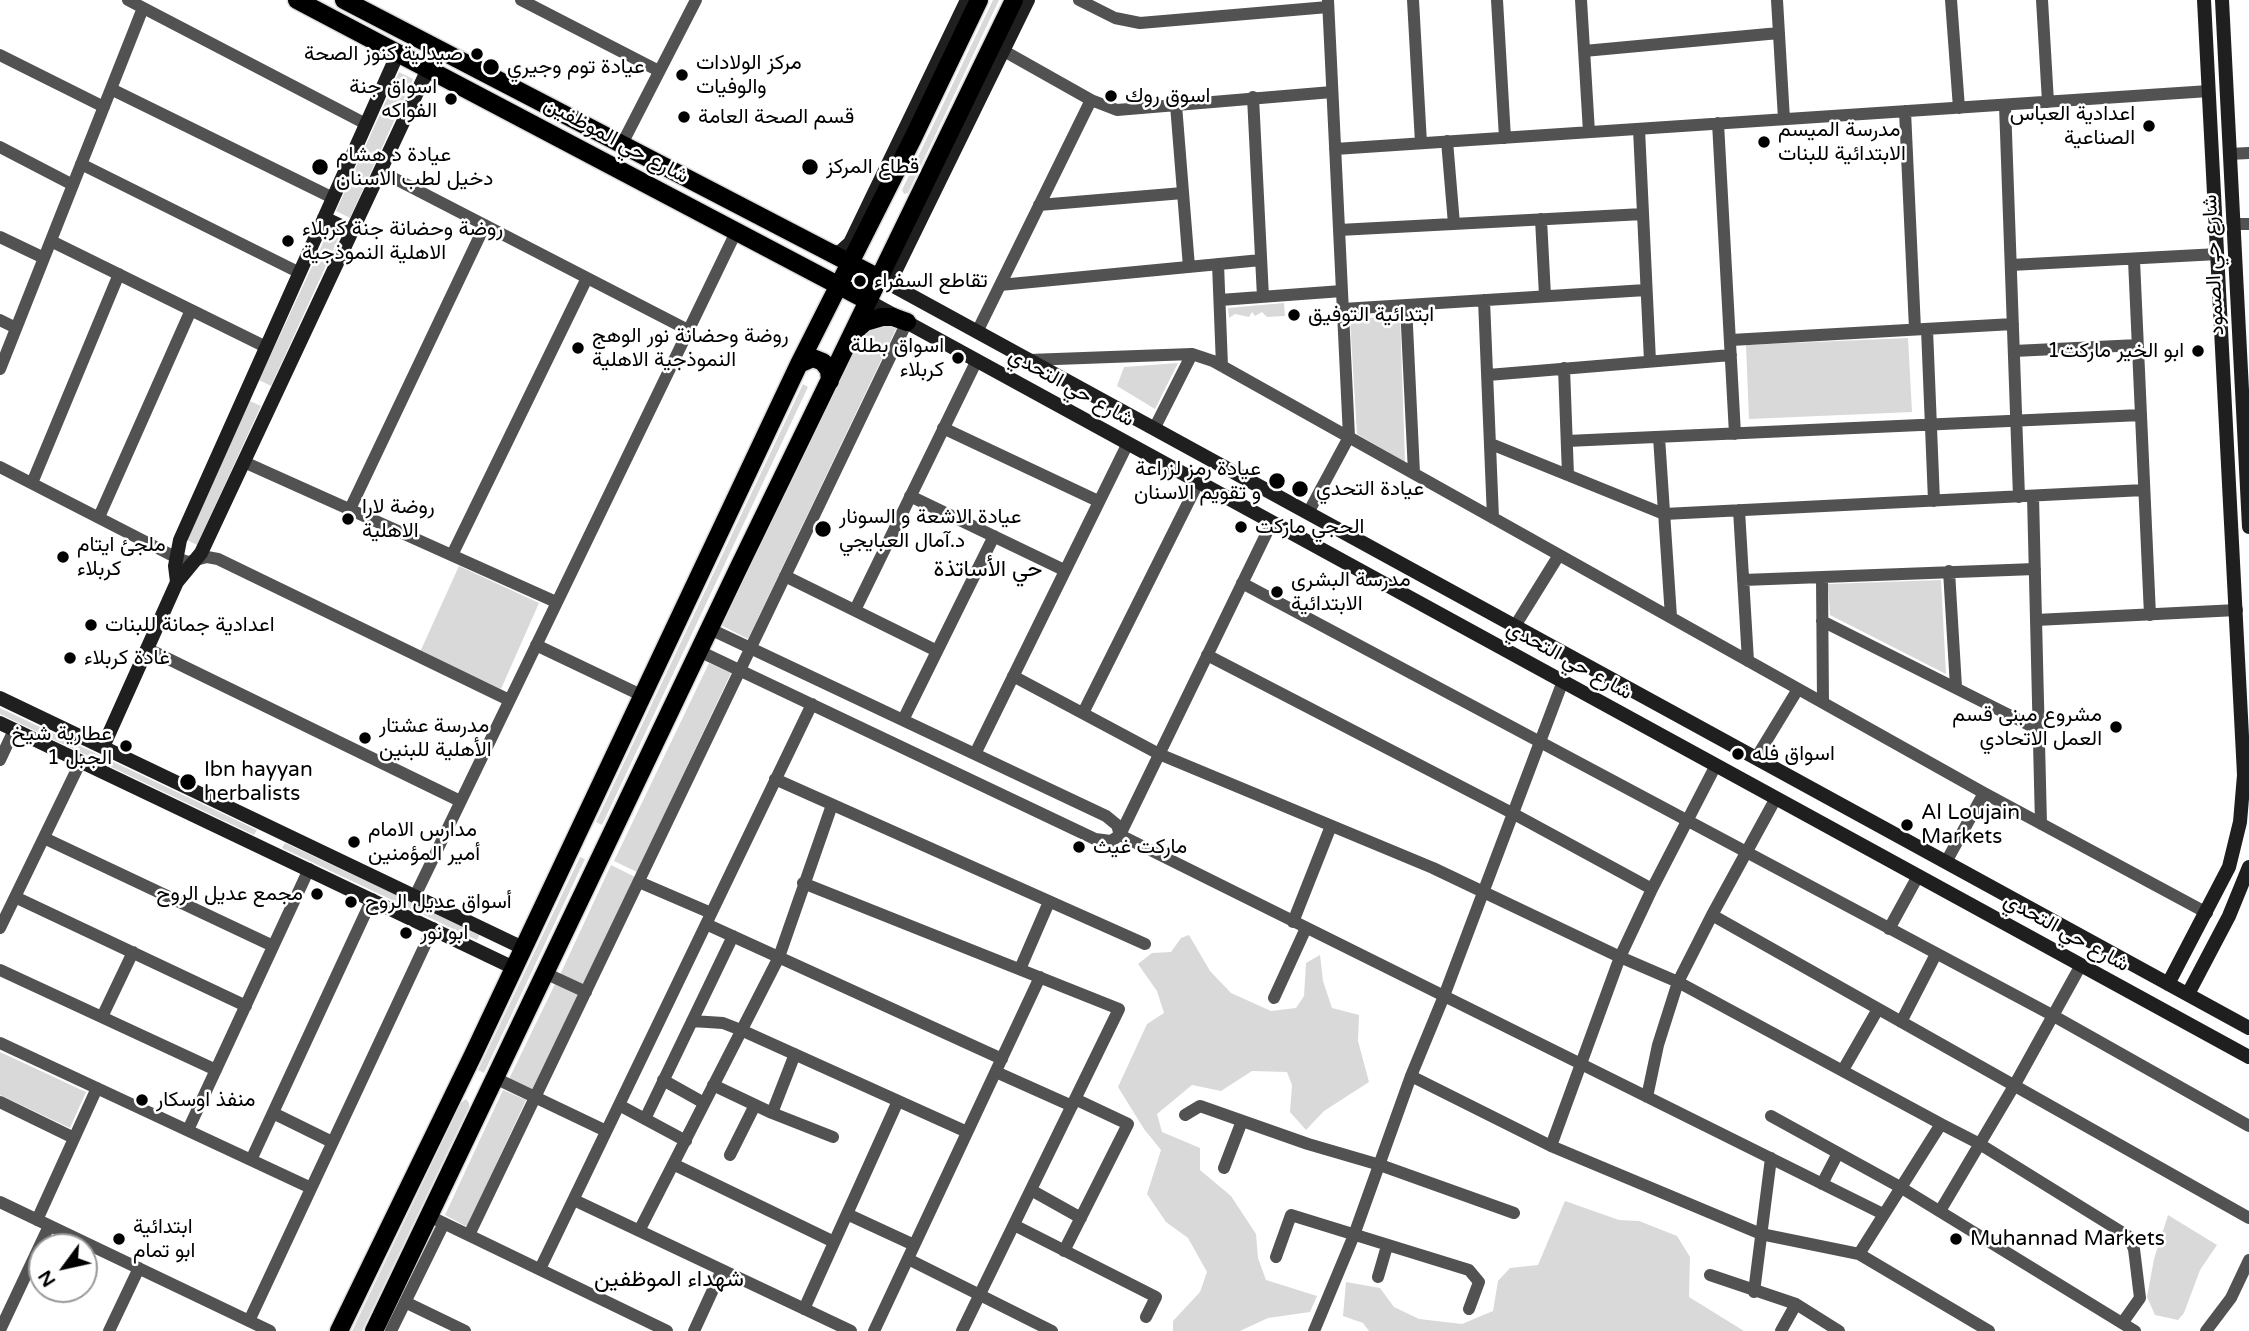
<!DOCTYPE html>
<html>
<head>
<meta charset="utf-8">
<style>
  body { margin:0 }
  #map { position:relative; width:2249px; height:1331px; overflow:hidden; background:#fff; font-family:"Varela Round",sans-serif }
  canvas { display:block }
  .north { position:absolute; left:28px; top:1233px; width:70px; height:70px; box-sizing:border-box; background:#fff; border:2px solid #999; border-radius:50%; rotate:237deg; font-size:19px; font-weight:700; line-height:28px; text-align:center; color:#000 }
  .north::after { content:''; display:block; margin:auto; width:24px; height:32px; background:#000; clip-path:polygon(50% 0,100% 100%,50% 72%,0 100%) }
</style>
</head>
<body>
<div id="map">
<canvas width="2249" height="1331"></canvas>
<div class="north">N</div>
</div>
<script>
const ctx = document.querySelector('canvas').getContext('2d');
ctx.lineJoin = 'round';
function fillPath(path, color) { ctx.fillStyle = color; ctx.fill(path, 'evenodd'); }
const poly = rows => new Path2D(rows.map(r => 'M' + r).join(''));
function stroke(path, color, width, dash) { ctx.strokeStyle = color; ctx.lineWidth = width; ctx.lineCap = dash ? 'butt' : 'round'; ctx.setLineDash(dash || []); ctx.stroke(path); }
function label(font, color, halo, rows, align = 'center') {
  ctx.font = font + ' "Varela Round",Vazirmatn,sans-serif'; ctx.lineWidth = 5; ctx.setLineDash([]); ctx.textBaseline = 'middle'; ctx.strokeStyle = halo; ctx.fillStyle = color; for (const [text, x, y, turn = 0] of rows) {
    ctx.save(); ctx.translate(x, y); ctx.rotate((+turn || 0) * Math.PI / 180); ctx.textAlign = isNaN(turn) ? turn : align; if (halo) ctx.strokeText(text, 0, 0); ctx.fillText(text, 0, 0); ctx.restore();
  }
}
fillPath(poly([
  [993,0,999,0,908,193,904,194,902,190],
  [399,72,413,79,350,218,336,211],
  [329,230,340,235,271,386,259,380],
  [1284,303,1285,316,1267,317,1262,312,1255,316,1252,312,1249,317,1235,314,1229,318,1228,308],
  [1400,315,1405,462,1357,434,1350,320],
  [882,326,897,327,748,639,719,624,853,342,867,331],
  [1908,338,1912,412,1749,419,1746,345],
  [1178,363,1155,409,1117,386,1124,367],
  [803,384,808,387,602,825,596,822],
  [250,401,261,406,197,545,187,540],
  [459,566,539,603,501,689,420,652],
  [1941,580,1946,674,1830,615,1828,584],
  [709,663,731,673,637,872,614,861],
  [0,708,257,830,254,835,0,714],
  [285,843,480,934,477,940,282,848],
  [580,857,585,859,484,1073,478,1070],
  [611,865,635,877,582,987,559,977],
  [1189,935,1210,971,1231,993,1271,1011,1296,1008,1304,996,1306,963,1320,955,1323,981,1332,1008,1359,1015,1358,1041,1369,1082,1324,1111,1306,1130,1290,1112,1292,1085,1287,1072,1252,1071,1221,1091,1192,1085,1157,1114,1162,1132,1200,1148,1200,1170,1231,1196,1256,1234,1258,1258,1266,1280,1317,1296,1310,1312,1268,1318,1240,1331,1173,1331,1173,1321,1200,1292,1207,1272,1188,1238,1166,1222,1147,1194,1161,1150,1144,1129,1118,1087,1147,1024,1164,1013,1157,991,1138,964,1152,953,1171,952,1181,938],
  [557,980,580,991,533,1091,509,1079],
  [0,1052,86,1092,70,1128,0,1095],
  [503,1090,526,1100,467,1227,445,1215],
  [466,1099,469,1103,469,1107,362,1331,352,1331,461,1103],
  [1565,1201,1619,1220,1639,1221,1677,1236,1690,1257,1689,1297,1744,1331,1369,1331,1363,1323,1343,1316,1346,1282,1380,1288,1394,1307,1419,1319,1462,1324,1493,1311,1498,1281,1510,1268,1538,1265],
  [2168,1215,2217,1245,2200,1270,2184,1313,2178,1320,2155,1315,2147,1297,2154,1259]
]), '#d9d9d9');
const primary = poly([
  [297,0,868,301],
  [344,0,879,278],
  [855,331,865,322,882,317,893,317,907,322],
  [799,364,813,358,823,362,829,370,830,381],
  [339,1331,473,1055,799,364,913,138,979,0],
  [374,1331,737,571,1014,0]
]);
stroke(primary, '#dbdbdb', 21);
stroke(poly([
  [128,0,366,124],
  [521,0,659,71],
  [1079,0,1115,18,1140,23,1328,7],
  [1413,0,1421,143],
  [1497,0,1505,138],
  [1581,0,1589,132],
  [1777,0,1784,119],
  [1951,0,1959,108],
  [2042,0,2048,102],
  [1004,51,1091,100,1117,110,1332,92],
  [1584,51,1779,33],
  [0,55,104,107],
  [111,89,333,198],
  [1253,97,1263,297],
  [1176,105,1189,267],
  [2005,105,2019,497],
  [1905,111,1915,329],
  [1718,123,1735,434],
  [1639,129,1650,361],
  [1447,141,1454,224],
  [622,144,696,0],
  [0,147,73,185],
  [1335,149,2209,91],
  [2229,154,2249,153],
  [81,164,300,273],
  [380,171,688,330],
  [1039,205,1183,193],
  [1541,219,1545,296],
  [2233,224,2249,224],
  [1339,230,1643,214],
  [0,237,44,258],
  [51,241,266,347],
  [2134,260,2150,615],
  [1218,264,1222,366],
  [2011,265,2218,254],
  [1000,285,1261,260],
  [1220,300,1342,291],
  [1484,300,1493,518],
  [1406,305,1414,473],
  [1343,309,1646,290],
  [0,320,16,328],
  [1927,329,1934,501],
  [977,332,1091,100],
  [1731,340,2013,324],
  [2014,351,2138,345],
  [1029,360,1192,354,1213,361,1984,793,2207,913],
  [1564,368,1568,475],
  [0,369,143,8],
  [1488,375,1731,355],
  [943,428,1098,501],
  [1154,429,1192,354],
  [1659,437,1671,617],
  [1567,441,2141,415],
  [1491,444,1664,514,2144,490],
  [244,462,556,602],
  [0,467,179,559,188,562,207,557,218,559,509,700],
  [32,483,119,274],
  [910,496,1064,570],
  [2033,496,2041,824],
  [350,509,485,225],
  [1739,510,1748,661],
  [1308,513,1349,437,1328,0],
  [99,517,191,310],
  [452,555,587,278],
  [1949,571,1956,687],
  [785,576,937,651],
  [1822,577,1823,703],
  [1743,580,2035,569],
  [1242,583,2052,1015,2249,1126],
  [855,610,977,360],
  [2036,620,2237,610],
  [1822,621,2039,730],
  [1515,626,1559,555],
  [710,629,1106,816,1117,825,1120,835,1883,1214],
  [536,645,643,696],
  [148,649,460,801],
  [699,651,1095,839,1111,841,1120,835,1272,522],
  [1207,655,1514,814,1652,889],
  [1013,676,1159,754,1433,868,1620,957,1678,982,1941,1124],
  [1083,713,1199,481],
  [903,720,994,536],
  [975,754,1128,443],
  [1756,758,1798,689],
  [0,760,14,730],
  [775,779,1145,944],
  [44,838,273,946],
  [1946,862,1984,793],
  [639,882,711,913],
  [803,883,1119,1009,962,1331],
  [415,896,737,230],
  [15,897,246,1006],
  [1712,915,2249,1218],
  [1293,922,1331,826],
  [706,924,1002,1059],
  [0,928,81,761],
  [1889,929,1918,876],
  [1020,969,1049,902],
  [0,970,216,1070],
  [545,973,586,992],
  [1274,998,1306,928],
  [102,1017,133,952],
  [692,1021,723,1023,741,1030,967,1132],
  [1901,1022,1936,954],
  [0,1043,311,1188],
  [1843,1070,1878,1009],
  [996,1072,1072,1106],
  [1411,1076,1551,1146,1761,1234,1859,1254,1989,1331],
  [495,1078,606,1131],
  [663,1080,704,1103],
  [713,1085,772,1113,833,1137],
  [1647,1097,1658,1045,1678,982,1712,915,1776,798],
  [0,1102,74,1138],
  [619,1105,686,1141],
  [273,1113,332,1142],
  [772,1113,795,1054],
  [1185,1115,1200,1106,1308,1144,1380,1165,1514,1213],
  [1771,1116,1900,1187,2135,1331],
  [645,1119,733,936],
  [188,1130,309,869],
  [1551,1146,1620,957,1652,889,1716,765],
  [730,1155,755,1105],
  [251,1160,372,899],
  [673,1164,834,1242],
  [1224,1168,1242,1121],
  [1822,1184,1838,1153],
  [1031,1190,1081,1218],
  [574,1200,851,1331],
  [0,1202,270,1331],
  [1940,1211,2014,1086,2081,965],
  [847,1214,914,1245],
  [429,1216,667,1331],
  [37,1220,97,1088],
  [1014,1225,1156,1297,1146,1317],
  [639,1231,779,957,832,805],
  [469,1235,907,322],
  [1064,1251,1128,1124,1075,1099],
  [1859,1254,1941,1124,1978,1143,2128,1236,2134,1249,2140,1298,2123,1322],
  [1276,1257,1291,1215,1469,1270,1479,1282,1469,1309],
  [908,1259,1052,1331],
  [540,1269,812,704],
  [1710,1275,1796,1304,1839,1331],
  [1378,1277,1387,1246],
  [1754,1292,1771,1158],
  [405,1302,465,1331],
  [804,1309,898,1101],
  [249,1321,433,928],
  [0,1330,49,1226],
  [109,1331,139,1268],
  [391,1331,444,1223],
  [694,1331,722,1270],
  [874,1331,1040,977],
  [1314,1331,1354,1235,1411,1076,1444,996,1563,681],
  [1781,1331,1796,1304],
  [2206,1331,2231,1298,2249,1260]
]), '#525252', 12);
stroke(poly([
  [2222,0,2249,527],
  [324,218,352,231],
  [828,251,839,253,850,243,967,0],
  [879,278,2249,1028],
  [900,289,894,283,894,274,1028,0],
  [868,301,2249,1057],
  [177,582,175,566,180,540,398,53],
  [0,698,523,948],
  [0,723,514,968],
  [103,747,177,582,201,553,428,69],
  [2168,984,2229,867,2240,822,2244,775,2204,0],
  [2188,994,2229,916,2249,867]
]), '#1f1f1f', 14);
stroke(primary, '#000', 18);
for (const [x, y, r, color] of [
  [477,54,7,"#000"],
  [491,67,9,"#000"],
  [682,75,7,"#000"],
  [1111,96,7,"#000"],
  [451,99,7,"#000"],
  [684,117,7,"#000"],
  [2149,126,7,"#000"],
  [1764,142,7,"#000"],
  [320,167,9,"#000"],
  [810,167,9,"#000"],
  [288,241,7,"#000"],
  [860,281,7,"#000"],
  [1294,315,7,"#000"],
  [578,348,7,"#000"],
  [2198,351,7,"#000"],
  [958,358,7,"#000"],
  [1277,481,9,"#000"],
  [1300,489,9,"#000"],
  [348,519,7,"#000"],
  [1241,527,7,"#000"],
  [823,529,9,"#000"],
  [63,557,7,"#000"],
  [1277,592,7,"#000"],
  [91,625,7,"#000"],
  [70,658,7,"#000"],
  [2116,727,7,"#000"],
  [365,738,7,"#000"],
  [126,746,7,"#000"],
  [1738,754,7,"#000"],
  [188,782,9,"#000"],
  [1907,825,7,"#000"],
  [354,842,7,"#000"],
  [1079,847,7,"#000"],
  [317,894,7,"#000"],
  [351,902,7,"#000"],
  [406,933,7,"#000"],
  [142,1100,7,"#000"],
  [119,1239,7,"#000"],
  [1956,1239,7,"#000"]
]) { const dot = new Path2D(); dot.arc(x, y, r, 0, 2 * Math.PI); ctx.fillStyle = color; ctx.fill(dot); stroke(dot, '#fff', 2.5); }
label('21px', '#000', '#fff', [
  ["صيدلية كنوز الصحة",463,54,"right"],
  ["مركز الولادات",696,63],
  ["والوفيات",696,87],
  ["عيادة توم وجيري",507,67],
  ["اسواق جنة",437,87,"right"],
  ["الفواكه",437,111,"right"],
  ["اسوق روك",1125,96],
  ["اعدادية العباس",2135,114,"right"],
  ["الصناعية",2135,138,"right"],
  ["قسم الصحة العامة",698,117],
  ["مدرسة الميسم",1778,130],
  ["الابتدائية للبنات",1778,154],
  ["عيادة د هشام",336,155],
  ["دخيل لطب الاسنان",336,179],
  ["قطاع المركز",826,167],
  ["روضة وحضانة جنة كربلاء",302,229],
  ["الاهلية النموذجية",302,253],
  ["تقاطع السفراء",874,281],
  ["ابتدائية التوفيق",1308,315],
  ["روضة وحضانة نور الوهج",592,336],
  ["النموذجية الاهلية",592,360],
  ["اسواق بطلة",944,346,"right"],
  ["كربلاء",944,370,"right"],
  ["ابو الخير ماركت1",2184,351,"right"],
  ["عيادة رمز لزراعة",1261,469,"right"],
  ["و تقويم الاسنان",1261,493,"right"],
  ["عيادة التحدي",1316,489],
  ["روضة لارا",362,507],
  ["الاهلية",362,531],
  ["عيادة الاشعة و السونار",839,517],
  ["د.آمال العبايجي",839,541],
  ["الحجي ماركت",1255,527],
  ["ملجئ ايتام",77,545],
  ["كربلاء",77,569],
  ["مدرسة البشرى",1291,580],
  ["الابتدائية",1291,604],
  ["اعدادية جمانة للبنات",105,625],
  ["غادة كربلاء",84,658],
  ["مشروع مبنى قسم",2102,715,"right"],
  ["العمل الاتحادي",2102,739,"right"],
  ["مدرسة عشتار",379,726],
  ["الأهلية للبنين",379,750],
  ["عطارية شيخ",112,734,"right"],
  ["الجبل 1",112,758,"right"],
  ["اسواق فله",1752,754],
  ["Ibn hayyan",204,770],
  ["herbalists",204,794],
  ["Al Loujain",1921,813],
  ["Markets",1921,837],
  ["مدارس الامام",368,830],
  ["أمير المؤمنين",368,854],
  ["ماركت غيث",1093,847],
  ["مجمع عديل الروح",303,894,"right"],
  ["أسواق عديل الروح",365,902],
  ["ابو نور",420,933],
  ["منفذ اوسكار",156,1100],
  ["ابتدائية",133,1227],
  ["ابو تمام",133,1251],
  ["Muhannad Markets",1970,1239]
], 'left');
label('21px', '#000', '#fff', [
  ["شارع حي الموظفين",616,141,28],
  ["شارع حي الصمود",2214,265,-93],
  ["شارع حي التحدي",1071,388,29],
  ["شارع حي التحدي",1569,661,29],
  ["شارع حي التحدي",2066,933,29]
]);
label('23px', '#000', '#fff', [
  ["حي الأساتذة",988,570],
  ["شهداء الموظفين",669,1280]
]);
</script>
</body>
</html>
